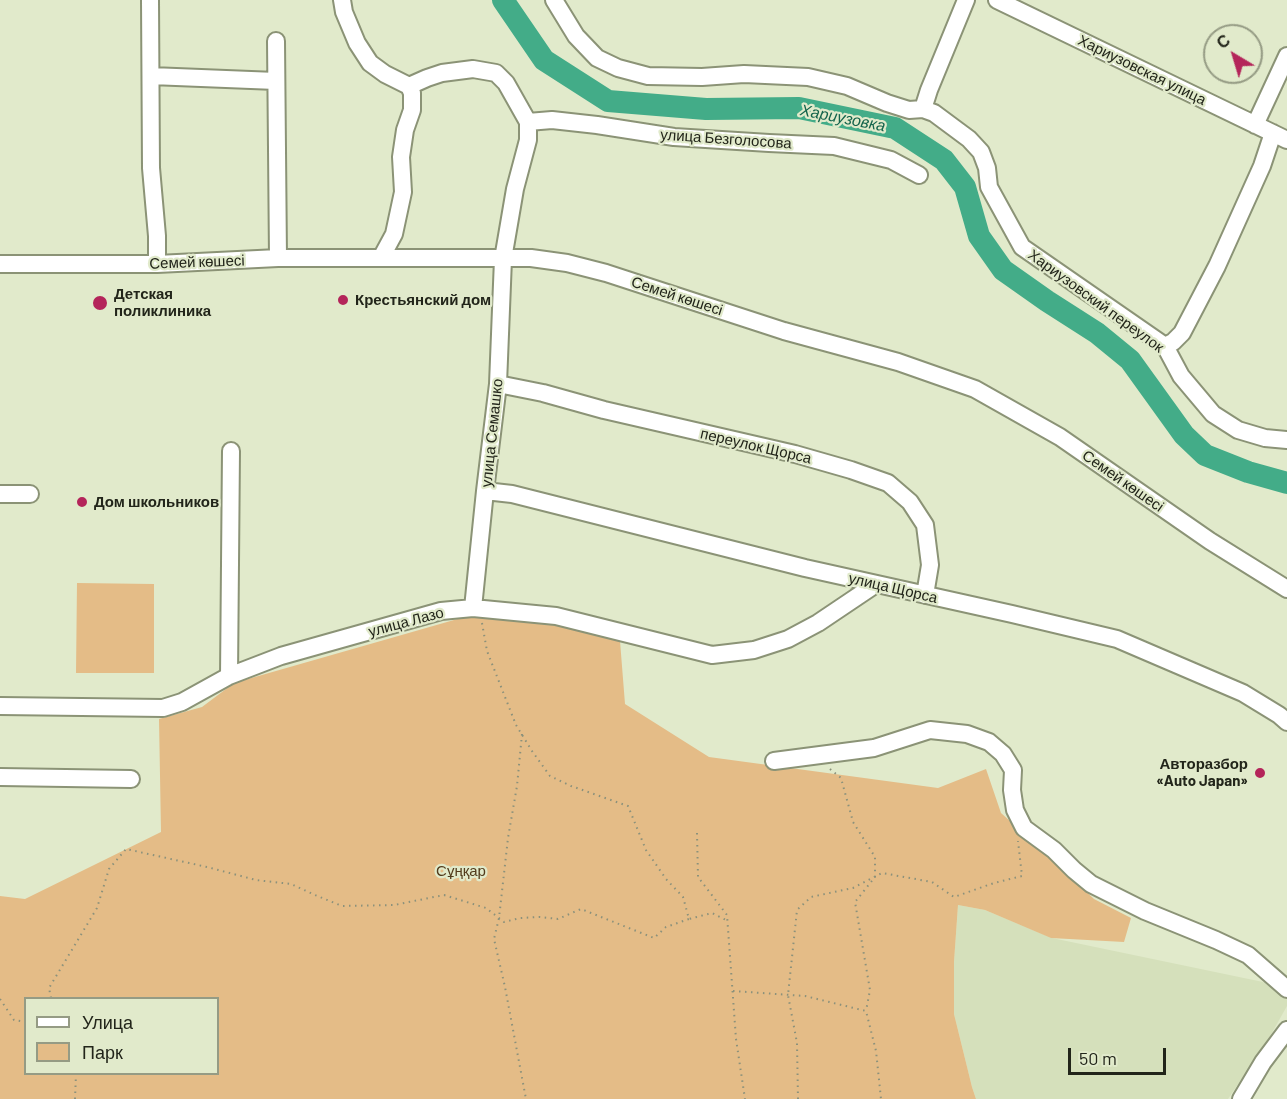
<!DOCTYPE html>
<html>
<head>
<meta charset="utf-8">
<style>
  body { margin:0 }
  #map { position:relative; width:1287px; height:1099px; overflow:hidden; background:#e1eacb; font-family:Barlow,sans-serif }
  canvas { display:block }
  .legend { position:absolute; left:24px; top:997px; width:195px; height:78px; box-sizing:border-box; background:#e1eacb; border:2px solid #959b84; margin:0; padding:8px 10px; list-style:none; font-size:18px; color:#22251a }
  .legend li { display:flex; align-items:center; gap:12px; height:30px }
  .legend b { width:30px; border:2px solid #959b84 }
  .north { position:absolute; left:1203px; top:24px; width:60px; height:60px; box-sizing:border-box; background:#e1eacb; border:2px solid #959b84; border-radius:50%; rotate:322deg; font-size:16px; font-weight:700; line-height:24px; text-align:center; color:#22251a }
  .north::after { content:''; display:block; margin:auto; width:21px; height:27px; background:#b4255a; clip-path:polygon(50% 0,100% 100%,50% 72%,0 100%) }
  .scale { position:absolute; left:1068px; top:1048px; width:98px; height:27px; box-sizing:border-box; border:3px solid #22251a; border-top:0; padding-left:8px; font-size:18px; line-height:21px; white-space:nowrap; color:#22251a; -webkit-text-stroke:4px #e1eacb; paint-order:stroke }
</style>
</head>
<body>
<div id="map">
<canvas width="1287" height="1099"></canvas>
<ul class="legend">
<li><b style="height:8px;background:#fff"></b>Улица</li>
<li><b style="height:16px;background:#e4bc87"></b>Парк</li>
</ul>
<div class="north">С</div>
<div class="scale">50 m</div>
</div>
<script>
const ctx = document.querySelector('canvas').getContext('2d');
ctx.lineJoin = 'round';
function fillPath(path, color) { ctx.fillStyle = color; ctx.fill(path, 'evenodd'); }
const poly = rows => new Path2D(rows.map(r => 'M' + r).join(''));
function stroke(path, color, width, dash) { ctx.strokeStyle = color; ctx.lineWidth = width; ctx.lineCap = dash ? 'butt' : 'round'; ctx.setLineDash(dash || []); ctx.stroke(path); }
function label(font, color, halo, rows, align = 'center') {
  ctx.font = font + ' Barlow,sans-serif'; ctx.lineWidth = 4.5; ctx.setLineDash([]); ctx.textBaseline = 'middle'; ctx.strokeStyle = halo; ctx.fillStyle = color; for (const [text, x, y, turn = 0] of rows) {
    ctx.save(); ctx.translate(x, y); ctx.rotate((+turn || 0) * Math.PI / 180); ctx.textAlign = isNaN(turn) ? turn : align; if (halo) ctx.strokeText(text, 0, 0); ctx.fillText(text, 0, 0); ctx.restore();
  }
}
fillPath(poly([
  [958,905,985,910,1052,938,1263,982,1287,997,1287,1006,1269,1038,1228,1099,976,1099,972,1087,954,1014,954,962]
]), '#d5e0bb');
fillPath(poly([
  [77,583,154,584,154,673,76,673],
  [468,616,557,622,620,641,625,704,709,757,938,788,986,769,1001,813,1050,857,1094,899,1131,918,1124,942,1051,938,985,910,958,905,954,962,954,1014,972,1087,976,1099,0,1099,0,896,25,899,161,832,159,719,202,707,234,683],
  [26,998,218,998,218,1074,26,1074]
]), '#e4bc87');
stroke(poly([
  [503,0,544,60,608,101,706,109,799,108,895,128,944,160,965,187,979,236,1003,270,1047,301,1097,333,1130,360,1184,435,1205,455,1248,472,1287,483]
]), '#43ac88', 22);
const minor = poly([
  [150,0,151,168,157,236,157,264],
  [342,0,344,12,357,43,370,63,385,74,409,86,412,93,412,110,405,130,401,157,403,192,394,234,381,258],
  [554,0,576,36,597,58,618,68,648,76,702,77,744,74,808,77,847,86,887,103,909,110,923,109,934,113,969,139,981,152,987,168,989,187,1022,247,1165,346,1181,376,1213,414,1238,430,1265,438,1287,440],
  [997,0,1287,140],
  [276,41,278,258],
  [151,76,276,81],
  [409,86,427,78,442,73,473,69,496,73,506,83,528,122,528,140,515,189,503,259,498,384,485,491,473,608],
  [923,109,929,90,966,0],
  [528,122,552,120,597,125,674,137,769,143,834,146,891,160,919,175],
  [1255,125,1287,56],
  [0,264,157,264,278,258,531,258,567,263,606,273,784,331,898,362,975,389,1060,437,1210,541,1287,589],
  [1165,346,1173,342,1182,333,1217,266,1262,166,1273,133],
  [498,384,543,393,604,410,795,454,851,470,888,483,910,502,925,525,930,565,925,595],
  [485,491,512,494,805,568,1012,614,1117,639,1243,693,1279,715,1287,722],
  [0,494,30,494],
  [229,676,231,451],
  [0,706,163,708,182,702,229,676,281,656,441,611,473,608,556,616,712,655,754,650,788,639,818,623,876,584],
  [774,761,874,748,930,730,967,734,989,742,1003,754,1013,770,1012,790,1015,810,1024,828,1054,850,1074,870,1091,884,1145,911,1216,940,1248,955,1287,989],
  [0,777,131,779],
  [1241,1099,1263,1062,1287,1030]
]);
stroke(minor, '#8b9376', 20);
stroke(poly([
  [482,623,487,651,516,725,532,751,550,776,571,786,628,806,646,850,666,879,683,897,689,919,712,913,728,921],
  [522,734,517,786,508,838,499,918,494,939,505,987,526,1099],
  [830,769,841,778,853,822,875,857,875,877,855,902,870,990,866,1011],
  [697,833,698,877,727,915,736,1039,745,1099],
  [733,991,805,996,866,1011,876,1051,881,1099],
  [51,998,49,988,97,908,109,869,126,849,207,867,256,880,291,884,315,895,342,906,394,905,444,895,486,908,504,922,520,918,540,917,558,919,581,909,654,938,666,927,689,919],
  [0,999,14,1020,26,1022],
  [75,1099,76,1074],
  [798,1099,797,1043,788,995,797,910,811,897,853,888,882,873,932,882,954,897,994,883,1022,876,1018,841]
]), '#8b917b', 2, [1.5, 4.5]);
stroke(minor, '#fff', 16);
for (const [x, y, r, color] of [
  [343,300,6,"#b4255a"],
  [100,303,8,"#b4255a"],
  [82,502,6,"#b4255a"],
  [1260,773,6,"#b4255a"]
]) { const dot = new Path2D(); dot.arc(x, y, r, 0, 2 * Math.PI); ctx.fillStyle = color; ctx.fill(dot); stroke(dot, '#e1eacb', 2); }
label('15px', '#22251a', '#e1eacb', [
  ["Хариузовская улица",1142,70,26],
  ["улица Безголосова",726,139,4],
  ["Семей көшесі",197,262,-2],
  ["Семей көшесі",677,296,18],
  ["Хариузовский переулок",1096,301,36],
  ["улица Семашко",492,433,-84],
  ["переулок Щорса",756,446,13],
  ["Семей көшесі",1123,481,35],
  ["улица Щорса",893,588,13],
  ["улица Лазо",406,622,-15]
]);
label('bold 15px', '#22251a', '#e1eacb', [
  ["Детская",114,294],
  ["поликлиника",114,311],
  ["Крестьянский дом",355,300],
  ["Дом школьников",94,502],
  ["Авторазбор",1248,764,"right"],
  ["«Auto Japan»",1248,781,"right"]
], 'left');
label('15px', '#533c1c', '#e1eacb', [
  ["Сұңқар",461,871]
]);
label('italic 16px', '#14644c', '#e1eacb', [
  ["Хариузовка",843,118,11]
]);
</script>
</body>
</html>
